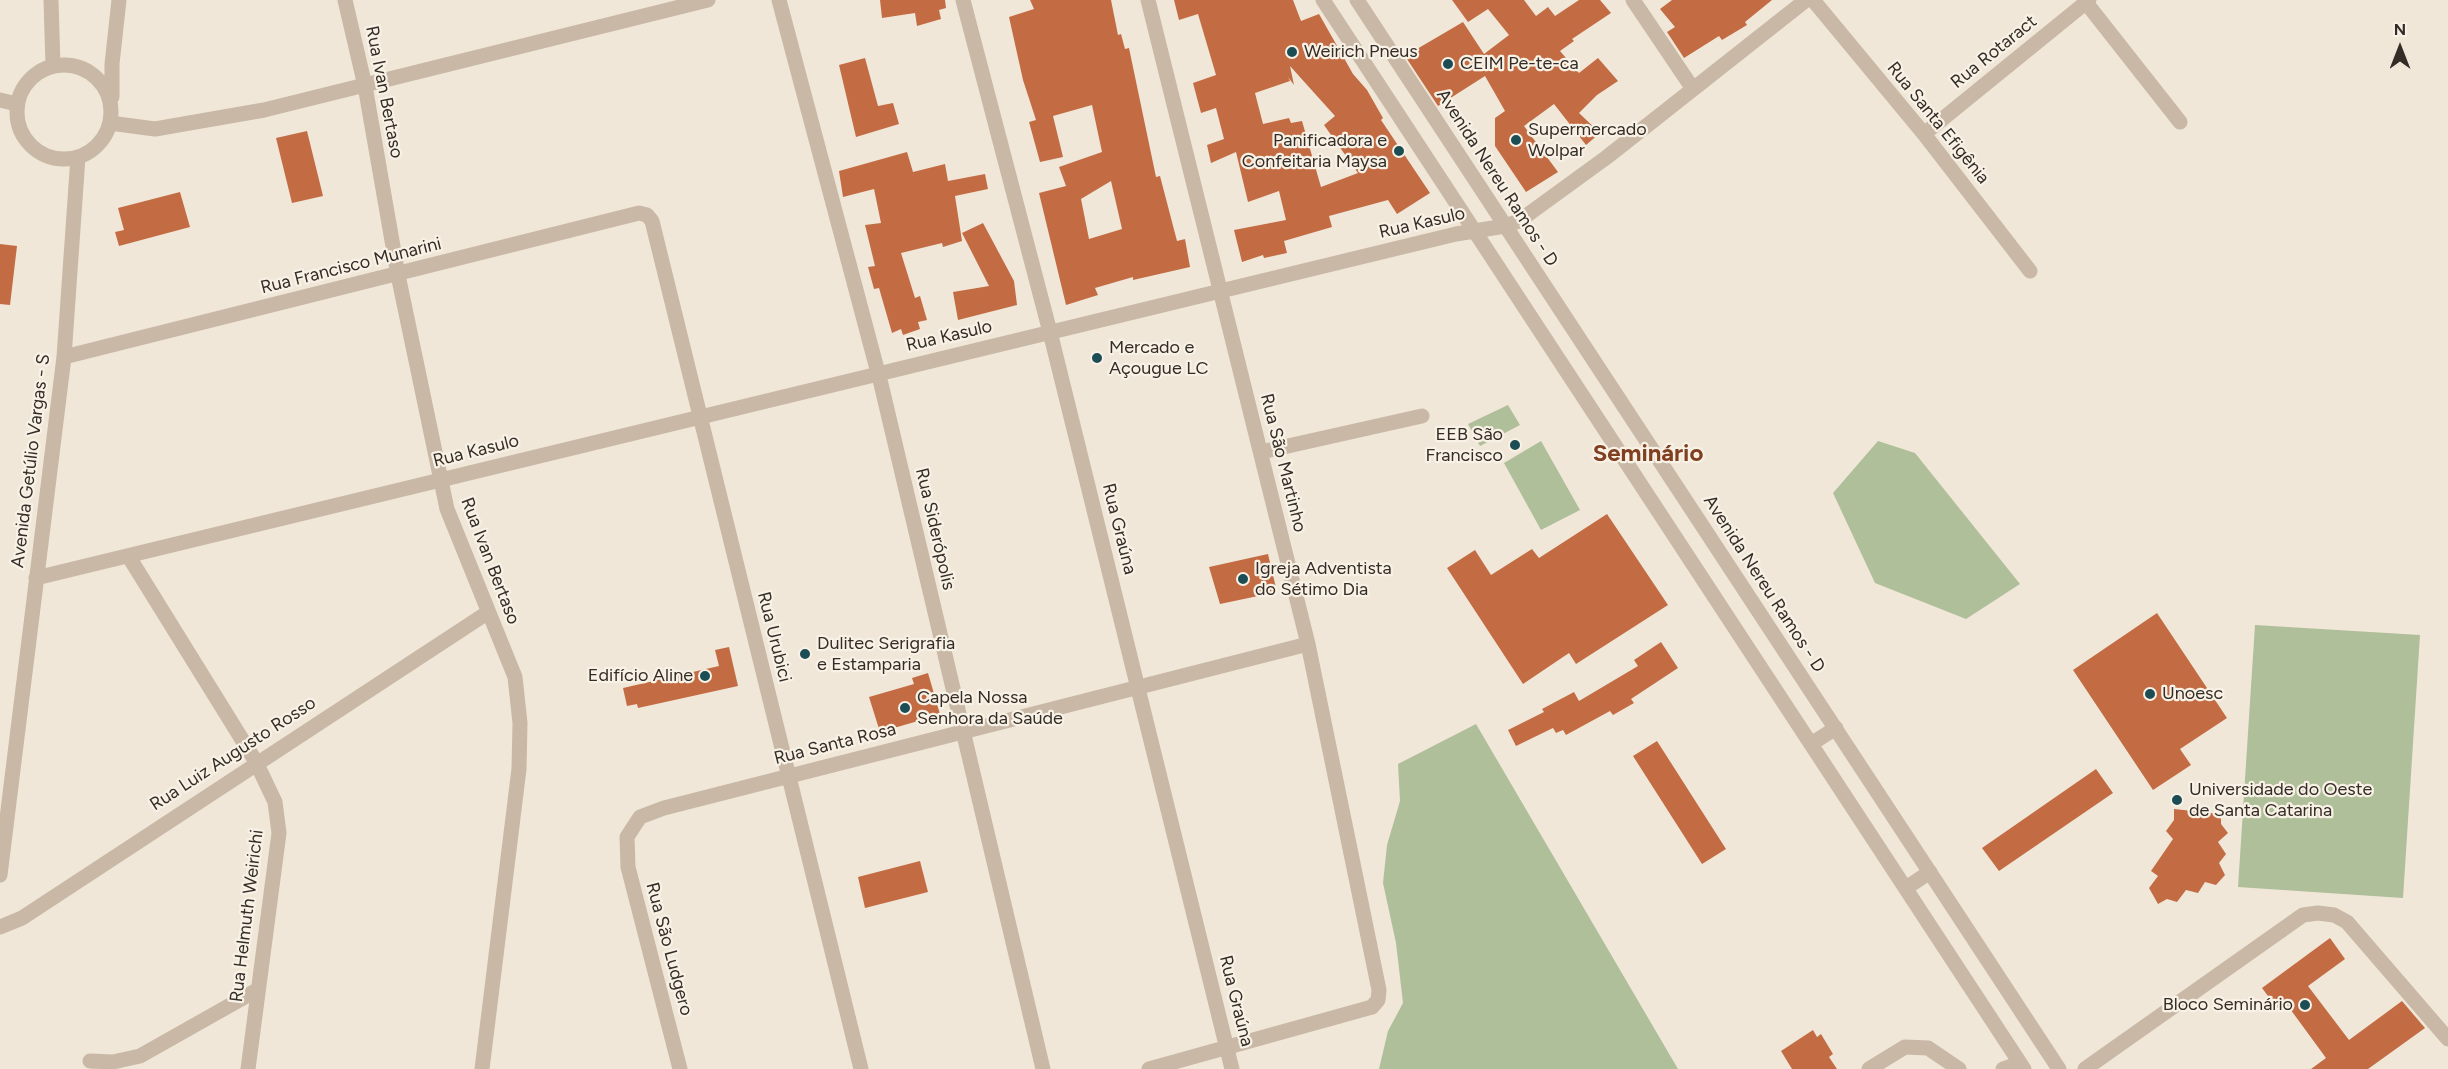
<!DOCTYPE html>
<html>
<head>
<meta charset="utf-8">
<style>
  body { margin:0 }
  #map { position:relative; width:2448px; height:1069px; overflow:hidden; background:#f0e7d9; font-family:Figtree,sans-serif }
  canvas { display:block }
  .north { position:absolute; left:2370px; top:18px; width:60px; height:60px; -webkit-text-stroke:4px #f8f1e5; paint-order:stroke; rotate:0deg; font-size:16px; font-weight:700; line-height:24px; text-align:center; color:#342c26 }
  .north::after { content:''; display:block; margin:auto; width:21px; height:27px; background:#342c26; clip-path:polygon(50% 0,100% 100%,50% 72%,0 100%) }
</style>
</head>
<body>
<div id="map">
<canvas width="2448" height="1069"></canvas>
<div class="north">N</div>
</div>
<script>
const ctx = document.querySelector('canvas').getContext('2d');
ctx.lineJoin = 'round';
function fillPath(path, color) { ctx.fillStyle = color; ctx.fill(path, 'evenodd'); }
const poly = rows => new Path2D(rows.map(r => 'M' + r).join(''));
function stroke(path, color, width, dash) { ctx.strokeStyle = color; ctx.lineWidth = width; ctx.lineCap = dash ? 'butt' : 'round'; ctx.setLineDash(dash || []); ctx.stroke(path); }
function label(font, color, halo, rows, align = 'center') {
  ctx.font = font + ' Figtree,sans-serif'; ctx.lineWidth = 4.5; ctx.setLineDash([]); ctx.textBaseline = 'middle'; ctx.strokeStyle = halo; ctx.fillStyle = color; for (const [text, x, y, turn = 0] of rows) {
    ctx.save(); ctx.translate(x, y); ctx.rotate((+turn || 0) * Math.PI / 180); ctx.textAlign = isNaN(turn) ? turn : align; if (halo) ctx.strokeText(text, 0, 0); ctx.fillText(text, 0, 0); ctx.restore();
  }
}
fillPath(poly([
  [1508,405,1520,425,1480,446,1468,424],
  [1541,441,1580,510,1541,530,1504,463],
  [1878,441,1915,453,2020,584,1966,619,1875,583,1833,493],
  [2255,625,2420,635,2403,898,2238,887],
  [1476,724,1678,1069,1379,1069,1388,1031,1403,1003,1396,943,1383,883,1387,845,1400,801,1398,764]
]), '#afbf99');
fillPath(poly([
  [880,0,945,0,946,8,939,10,941,19,917,26,915,13,882,18],
  [1030,0,1111,0,1118,35,1121,34,1125,49,1129,48,1156,177,1160,176,1177,241,1185,239,1190,267,1133,280,1133,277,1095,288,1098,295,1066,305,1039,193,1066,186,1059,167,1102,152,1092,105,1053,116,1063,157,1040,162,1029,122,1036,120,1023,80,1009,17,1034,9],
  [1111,181,1122,229,1089,239,1081,199],
  [1174,0,1293,0,1301,21,1319,14,1353,74,1367,90,1383,118,1381,120,1430,193,1397,214,1388,200,1329,216,1332,227,1284,241,1287,253,1264,258,1263,255,1242,262,1234,230,1286,220,1279,191,1248,202,1236,152,1211,163,1207,145,1224,139,1216,108,1201,113,1193,83,1216,75,1198,14,1179,20],
  [1290,66,1335,116,1324,125,1358,173,1321,187,1302,121,1291,123,1289,118,1263,124,1255,93,1290,81,1288,77,1294,85],
  [1452,0,1524,0,1536,16,1548,7,1555,16,1579,0,1600,0,1611,13,1572,39,1574,41,1560,51,1579,73,1598,58,1618,81,1597,95,1579,113,1600,133,1586,145,1554,104,1524,126,1558,172,1526,192,1495,146,1495,118,1505,111,1485,76,1438,106,1405,56,1463,22,1484,54,1509,35,1488,9,1468,22],
  [1672,0,1772,0,1745,22,1747,25,1722,40,1719,36,1684,58,1667,32,1675,27,1660,9],
  [865,58,878,106,893,103,899,124,856,137,839,65],
  [307,131,323,196,292,203,276,138],
  [907,152,913,172,945,164,948,181,985,174,988,189,955,196,962,241,943,247,942,243,901,253,915,298,920,296,927,320,918,322,920,329,903,335,901,329,892,333,879,288,874,289,868,267,875,266,865,225,881,223,874,189,843,197,839,171],
  [180,192,190,227,119,246,115,232,124,230,118,208],
  [983,223,1014,281,1017,305,958,320,953,292,989,286,962,233],
  [0,244,17,246,10,305,0,304],
  [1607,514,1668,605,1576,664,1569,653,1523,684,1447,568,1475,550,1491,575,1532,549,1539,558],
  [1268,554,1277,592,1220,604,1209,567],
  [2157,613,2227,718,2180,749,2191,765,2153,790,2073,670],
  [1661,642,1678,668,1631,699,1634,703,1613,715,1610,711,1566,735,1563,730,1556,733,1553,728,1516,746,1508,730,1544,712,1542,709,1574,692,1579,701,1638,666,1634,660],
  [729,647,738,686,638,708,637,704,627,706,623,688,719,666,715,650],
  [928,673,942,721,926,725,925,719,880,732,869,697,914,684,912,678],
  [1657,741,1726,849,1702,864,1633,756],
  [2096,769,2113,793,1999,871,1982,848],
  [2174,809,2221,814,2221,824,2228,833,2218,842,2226,854,2219,863,2225,875,2216,885,2205,882,2198,893,2186,890,2177,902,2167,899,2158,904,2149,888,2158,876,2151,871,2173,839,2166,831,2174,820],
  [920,861,928,892,865,908,858,877],
  [2330,938,2345,959,2308,986,2349,1040,2402,1001,2425,1028,2368,1069,2311,1069,2326,1058,2285,1002,2277,1008,2262,988],
  [1813,1030,1817,1037,1821,1034,1833,1054,1829,1057,1837,1069,1792,1069,1781,1051]
]), '#c36c44');
stroke(poly([
  [51,0,53,66],
  [345,0,365,86,398,275,447,509,515,677,520,723,519,769,482,1069],
  [779,0,881,384,1043,1069],
  [963,0,1050,332,1232,1069],
  [1148,0,1308,644,1379,990,1378,1000,1372,1007,1149,1069],
  [1323,0,2024,1069],
  [1357,0,2059,1069],
  [1633,0,1693,89],
  [1813,0,1924,134,2030,271],
  [2084,0,2180,122],
  '17 112a47 47 0 1 1 94 0a47 47 0 1 1-94 0Z',
  [112,97,112,64,119,0],
  [0,100,17,104],
  [110,123,155,129,264,110,708,0],
  [1924,134,2089,0],
  [64,357,639,213,647,215,652,221,861,1069],
  [1261,452,1422,416],
  [129,557,256,762,275,802,279,833,248,1069],
  [36,578,1456,234,1505,226,1519,221,1607,157,1806,0],
  [1811,744,1836,728],
  [0,875,64,357,78,157],
  [1906,888,1930,872],
  [0,927,22,918,487,613],
  [90,1061,113,1062,140,1056,257,990],
  [680,1069,628,867,627,837,640,817,664,808,1308,644],
  [1869,1069,1905,1047,1928,1048,1959,1069],
  [2003,1069,2020,1063],
  [2085,1069,2303,915,2318,913,2334,915,2347,922,2448,1039]
]), '#c8b8a5', 15);
for (const [x, y, r, color] of [
  [1292,52,6,"#1d4d54"],
  [1448,64,6,"#1d4d54"],
  [1516,140,6,"#1d4d54"],
  [1399,151,6,"#1d4d54"],
  [1097,358,6,"#1d4d54"],
  [1515,445,6,"#1d4d54"],
  [1243,579,6,"#1d4d54"],
  [805,654,6,"#1d4d54"],
  [705,676,6,"#1d4d54"],
  [2150,694,6,"#1d4d54"],
  [905,708,6,"#1d4d54"],
  [2177,800,6,"#1d4d54"],
  [2305,1005,6,"#1d4d54"]
]) { const dot = new Path2D(); dot.arc(x, y, r, 0, 2 * Math.PI); ctx.fillStyle = color; ctx.fill(dot); stroke(dot, '#f8f1e5', 2); }
label('18px', '#342c26', '#f8f1e5', [
  ["Weirich Pneus",1304,52],
  ["CEIM Pe-te-ca",1460,64],
  ["Supermercado",1528,130],
  ["Wolpar",1528,151],
  ["Panificadora e",1387,141,"right"],
  ["Confeitaria Maysa",1387,162,"right"],
  ["Mercado e",1109,348],
  ["Açougue LC",1109,369],
  ["EEB São",1503,435,"right"],
  ["Francisco",1503,456,"right"],
  ["Igreja Adventista",1255,569],
  ["do Sétimo Dia",1255,590],
  ["Dulitec Serigrafia",817,644],
  ["e Estamparia",817,665],
  ["Edifício Aline",693,676,"right"],
  ["Unoesc",2162,694],
  ["Capela Nossa",917,698],
  ["Senhora da Saúde",917,719],
  ["Universidade do Oeste",2189,790],
  ["de Santa Catarina",2189,811],
  ["Bloco Seminário",2293,1005,"right"]
], 'left');
label('18px', '#342c26', '#f8f1e5', [
  ["Rua Rotaract",1994,52,-39],
  ["Rua Ivan Bertaso",384,92,79],
  ["Rua Santa Efigênia",1938,123,51],
  ["Avenida Nereu Ramos - D",1497,178,57],
  ["Rua Kasulo",1422,223,-13],
  ["Rua Francisco Munarini",351,266,-14],
  ["Rua Kasulo",949,336,-13],
  ["Rua Kasulo",476,451,-14],
  ["Avenida Getúlio Vargas - S",31,461,-83],
  ["Rua São Martinho",1283,463,76],
  ["Rua Siderópolis",935,529,77],
  ["Rua Graúna",1119,529,76],
  ["Rua Ivan Bertaso",490,561,69],
  ["Avenida Nereu Ramos - D",1764,584,57],
  ["Rua Urubici",774,637,76],
  ["Rua Santa Rosa",835,744,-14],
  ["Rua Luiz Augusto Rosso",233,754,-33],
  ["Rua Helmuth Weirichi",247,916,-83],
  ["Rua São Ludgero",669,949,75],
  ["Rua Graúna",1236,1001,76]
]);
label('bold 24px', '#813f21', '#f8f1e5', [
  ["Seminário",1648,454]
]);
</script>
</body>
</html>
